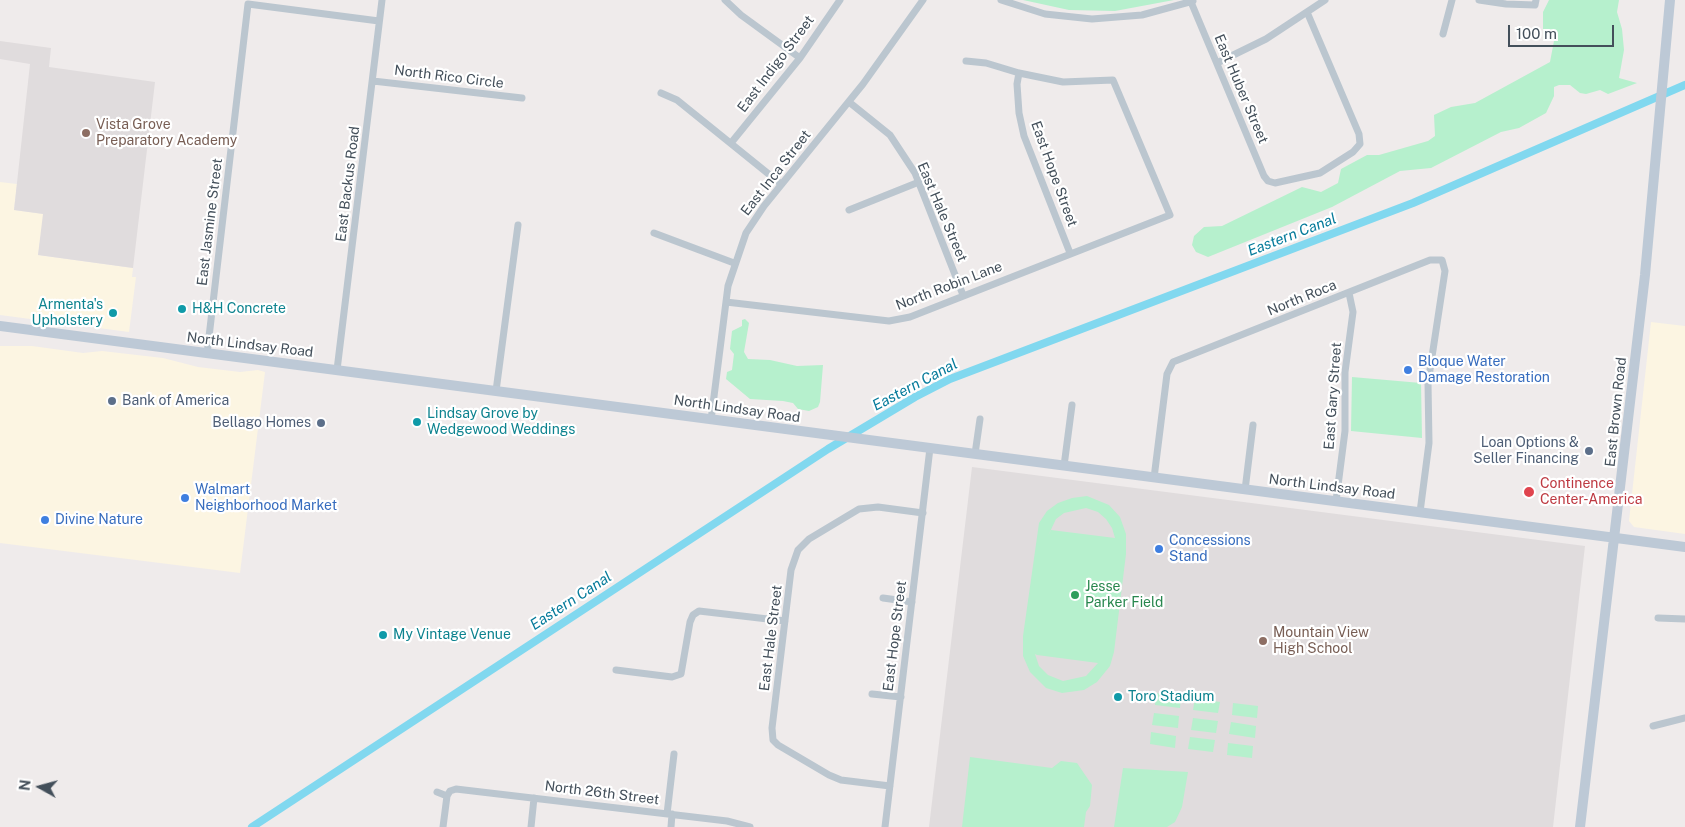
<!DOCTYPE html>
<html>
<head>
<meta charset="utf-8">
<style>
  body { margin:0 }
  #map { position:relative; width:1685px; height:827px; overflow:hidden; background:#efebeb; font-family:"Public Sans",sans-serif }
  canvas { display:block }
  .north { position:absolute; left:15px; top:762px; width:50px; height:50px; -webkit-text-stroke:4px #fff; paint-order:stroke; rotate:277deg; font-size:14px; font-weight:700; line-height:20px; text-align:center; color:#434f5a }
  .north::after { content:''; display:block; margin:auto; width:18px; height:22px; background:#434f5a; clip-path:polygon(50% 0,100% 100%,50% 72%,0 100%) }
  .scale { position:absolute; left:1508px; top:25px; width:106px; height:22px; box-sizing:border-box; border:2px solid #434f5a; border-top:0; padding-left:6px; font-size:15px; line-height:18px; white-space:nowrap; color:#434f5a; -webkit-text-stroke:4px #fff; paint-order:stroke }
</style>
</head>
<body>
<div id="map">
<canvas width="1685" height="827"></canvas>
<div class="north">N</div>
<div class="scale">100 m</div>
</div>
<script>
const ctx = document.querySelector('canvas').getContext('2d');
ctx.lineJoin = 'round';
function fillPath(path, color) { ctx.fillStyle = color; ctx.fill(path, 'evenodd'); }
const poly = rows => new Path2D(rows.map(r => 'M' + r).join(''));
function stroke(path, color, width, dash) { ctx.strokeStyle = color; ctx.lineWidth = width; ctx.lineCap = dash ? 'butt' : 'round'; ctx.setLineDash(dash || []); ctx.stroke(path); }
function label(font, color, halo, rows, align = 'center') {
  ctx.font = font + ' "Public Sans",sans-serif'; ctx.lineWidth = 4.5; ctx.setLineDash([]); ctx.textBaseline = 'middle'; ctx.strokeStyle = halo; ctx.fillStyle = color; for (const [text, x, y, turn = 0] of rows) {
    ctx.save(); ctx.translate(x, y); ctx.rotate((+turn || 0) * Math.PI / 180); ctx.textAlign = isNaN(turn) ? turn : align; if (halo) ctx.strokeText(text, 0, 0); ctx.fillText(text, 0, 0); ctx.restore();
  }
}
fillPath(poly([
  [0,182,17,184,14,210,44,214,38,255,133,268,132,277,136,277,129,332,0,315],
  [1651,322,1685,326,1685,534,1634,527,1629,521],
  [0,346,32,346,83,353,102,351,163,358,198,367,240,372,258,370,265,372,240,573,0,543]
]), '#fcf5e2');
fillPath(poly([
  [0,41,51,48,49,67,155,82,133,268,38,255,43,214,14,210,30,64,0,59],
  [972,467,1585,546,1553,827,929,827]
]), '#e0dcdd');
fillPath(poly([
  [1023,0,1174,0,1115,11,1069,10],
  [1549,0,1619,0,1617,12,1622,29,1624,50,1619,78,1637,83,1608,94,1600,90,1586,94,1580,93,1570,85,1559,85,1554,87,1554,96,1546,113,1519,128,1501,132,1431,168,1400,171,1332,207,1208,257,1196,252,1192,245,1194,236,1204,227,1222,226,1302,187,1321,192,1338,183,1341,169,1367,155,1379,155,1428,141,1435,136,1434,115,1451,107,1475,103,1550,62,1554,41,1543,40,1543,12],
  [745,319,749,323,744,352,748,359,770,360,797,366,823,365,820,402,818,407,809,411,798,409,793,403,783,401,750,399,726,379,727,372,732,370,734,354,730,349,732,331,742,326,742,320],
  [1352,377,1421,383,1422,438,1351,431],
  [1087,496,1109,505,1120,517,1126,534,1126,554,1114,652,1110,666,1097,682,1084,690,1062,693,1046,688,1030,672,1023,656,1023,636,1039,523,1047,511,1058,503,1072,498],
  [1086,508,1098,512,1106,519,1112,528,1115,538,1051,530,1048,536,1056,519,1064,513],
  [1035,654,1037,655,1098,663,1086,676,1063,681,1048,675,1039,666],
  [1156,693,1181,696,1180,708,1155,705],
  [1195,698,1220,702,1218,713,1193,710],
  [1233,703,1258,706,1257,718,1232,715],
  [1154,713,1179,716,1178,728,1152,725],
  [1193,718,1218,721,1216,733,1191,730],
  [1231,722,1256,726,1255,738,1229,734],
  [1151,732,1176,736,1175,748,1150,744],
  [1190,737,1215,740,1213,752,1188,749],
  [1228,743,1253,746,1252,758,1227,755],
  [970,757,1052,768,1061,761,1077,763,1092,785,1090,806,1086,812,1084,827,962,827],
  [1123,768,1188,772,1182,807,1175,822,1167,827,1114,827]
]), '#b6f0cd');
stroke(poly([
  [252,827,828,449,915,397,950,379,1413,203,1685,85]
]), '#81d8ef', 8);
stroke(poly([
  [725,0,741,15,800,58],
  [1001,0,1045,14,1092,19,1142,15,1193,1],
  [1479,0,1506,4,1535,5,1536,0],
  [1191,2,1264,176,1268,181,1275,183,1320,173,1353,152,1360,144,1359,134,1307,12],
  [1443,34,1452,0],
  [1217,63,1266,39,1325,0],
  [1019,73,1017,84,1019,113,1024,136,1070,253],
  [373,81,522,98],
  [661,93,677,100,781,184],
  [849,102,890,135,915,173,963,295],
  [731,143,800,58,840,0],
  [849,210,919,182],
  [654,233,734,263],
  [726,302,889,321,910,317,1170,215,1113,80,1063,82,1019,73,986,63,966,61],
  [207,354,248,4,379,21],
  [337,370,382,0],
  [496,391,518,225],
  [711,420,728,286,746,233,764,206,863,84,923,0],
  [975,454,980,419],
  [1064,466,1072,405],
  [1154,478,1167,374,1173,362,1430,260,1442,260,1445,271,1428,383,1429,443,1420,512],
  [1245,490,1253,425],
  [1336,501,1345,431,1345,372,1353,312,1349,293],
  [883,598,912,602],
  [1658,618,1685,619],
  [616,670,672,677,681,674,690,622,693,615,699,611,785,621],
  [872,694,901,697],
  [1653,726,1685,718],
  [890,786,841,780,829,775,778,745,773,740,772,728,791,570,798,550,809,539,859,509,878,507,923,513],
  [437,792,447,796],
  [667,814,674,754],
  [443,827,447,796,450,791,456,789,727,821,750,827],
  [531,827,534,798],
  [671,827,672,814],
  [885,827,930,448]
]), '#bbc6cf', 7);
stroke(poly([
  [0,326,1685,547],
  [1580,827,1645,275,1670,0]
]), '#bdc9d6', 10);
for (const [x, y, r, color] of [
  [86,133,5,"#8d6e63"],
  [182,309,5,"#0f9aa8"],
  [113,313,5,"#0f9aa8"],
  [1408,370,5,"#3f7fe0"],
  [112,401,5,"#5c6f8a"],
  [417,422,5,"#0f9aa8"],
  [321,423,5,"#5c6f8a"],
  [1589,451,5,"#5c6f8a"],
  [1529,492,6,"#e0444e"],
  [185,498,5,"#3f7fe0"],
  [45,520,5,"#3f7fe0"],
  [1159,549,5,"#3f7fe0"],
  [1075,595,5,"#2e9e5b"],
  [383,635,5,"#0f9aa8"],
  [1263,641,5,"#8d6e63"],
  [1118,697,5,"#0f9aa8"]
]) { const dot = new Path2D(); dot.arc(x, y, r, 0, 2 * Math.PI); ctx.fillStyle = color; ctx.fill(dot); stroke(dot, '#fff', 2); }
label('14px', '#434f5a', '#fff', [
  ["East Indigo Street",776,64,-53],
  ["North Rico Circle",449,77,7],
  ["East Huber Street",1241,89,67],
  ["East Inca Street",776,173,-52],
  ["East Hope Street",1054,174,70],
  ["East Backus Road",348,184,-83],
  ["East Hale Street",942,212,67],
  ["East Jasmine Street",210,222,-83],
  ["North Robin Lane",949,286,-21],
  ["North Roca",1302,298,-22],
  ["North Lindsay Road",250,345,7],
  ["East Gary Street",1333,396,-86],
  ["North Lindsay Road",737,409,8],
  ["East Brown Road",1616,412,-84],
  ["North Lindsay Road",1332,487,7],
  ["East Hope Street",895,636,-83],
  ["East Hale Street",771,638,-83],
  ["North 26th Street",602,793,7]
]);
label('14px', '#785e54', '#fff', [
  ["Vista Grove",96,125],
  ["Preparatory Academy",96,141],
  ["Mountain View",1273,633],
  ["High School",1273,649]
], 'left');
label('14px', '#0d838f', '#fff', [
  ["Armenta's",103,305,"right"],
  ["Upholstery",103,321,"right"],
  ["H&H Concrete",192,309],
  ["Lindsay Grove by",427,414],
  ["Wedgewood Weddings",427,430],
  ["My Vintage Venue",393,635],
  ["Toro Stadium",1128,697]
], 'left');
label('14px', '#366cbe', '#fff', [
  ["Bloque Water",1418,362],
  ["Damage Restoration",1418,378],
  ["Walmart",195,490],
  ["Neighborhood Market",195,506],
  ["Divine Nature",55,520],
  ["Concessions",1169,541],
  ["Stand",1169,557]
], 'left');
label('14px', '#4e5e75', '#fff', [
  ["Bank of America",122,401,"left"],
  ["Bellago Homes",311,423],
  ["Loan Options &",1579,443],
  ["Seller Financing",1579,459]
], 'right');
label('14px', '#be3a42', '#fff', [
  ["Continence",1540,484],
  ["Center-America",1540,500]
], 'left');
label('14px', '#27864d', '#fff', [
  ["Jesse",1085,587],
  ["Parker Field",1085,603]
], 'left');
label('italic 15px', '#077b9b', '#fff', [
  ["Eastern Canal",1292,235,-21],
  ["Eastern Canal",915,385,-28],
  ["Eastern Canal",571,601,-33]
]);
</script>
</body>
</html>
